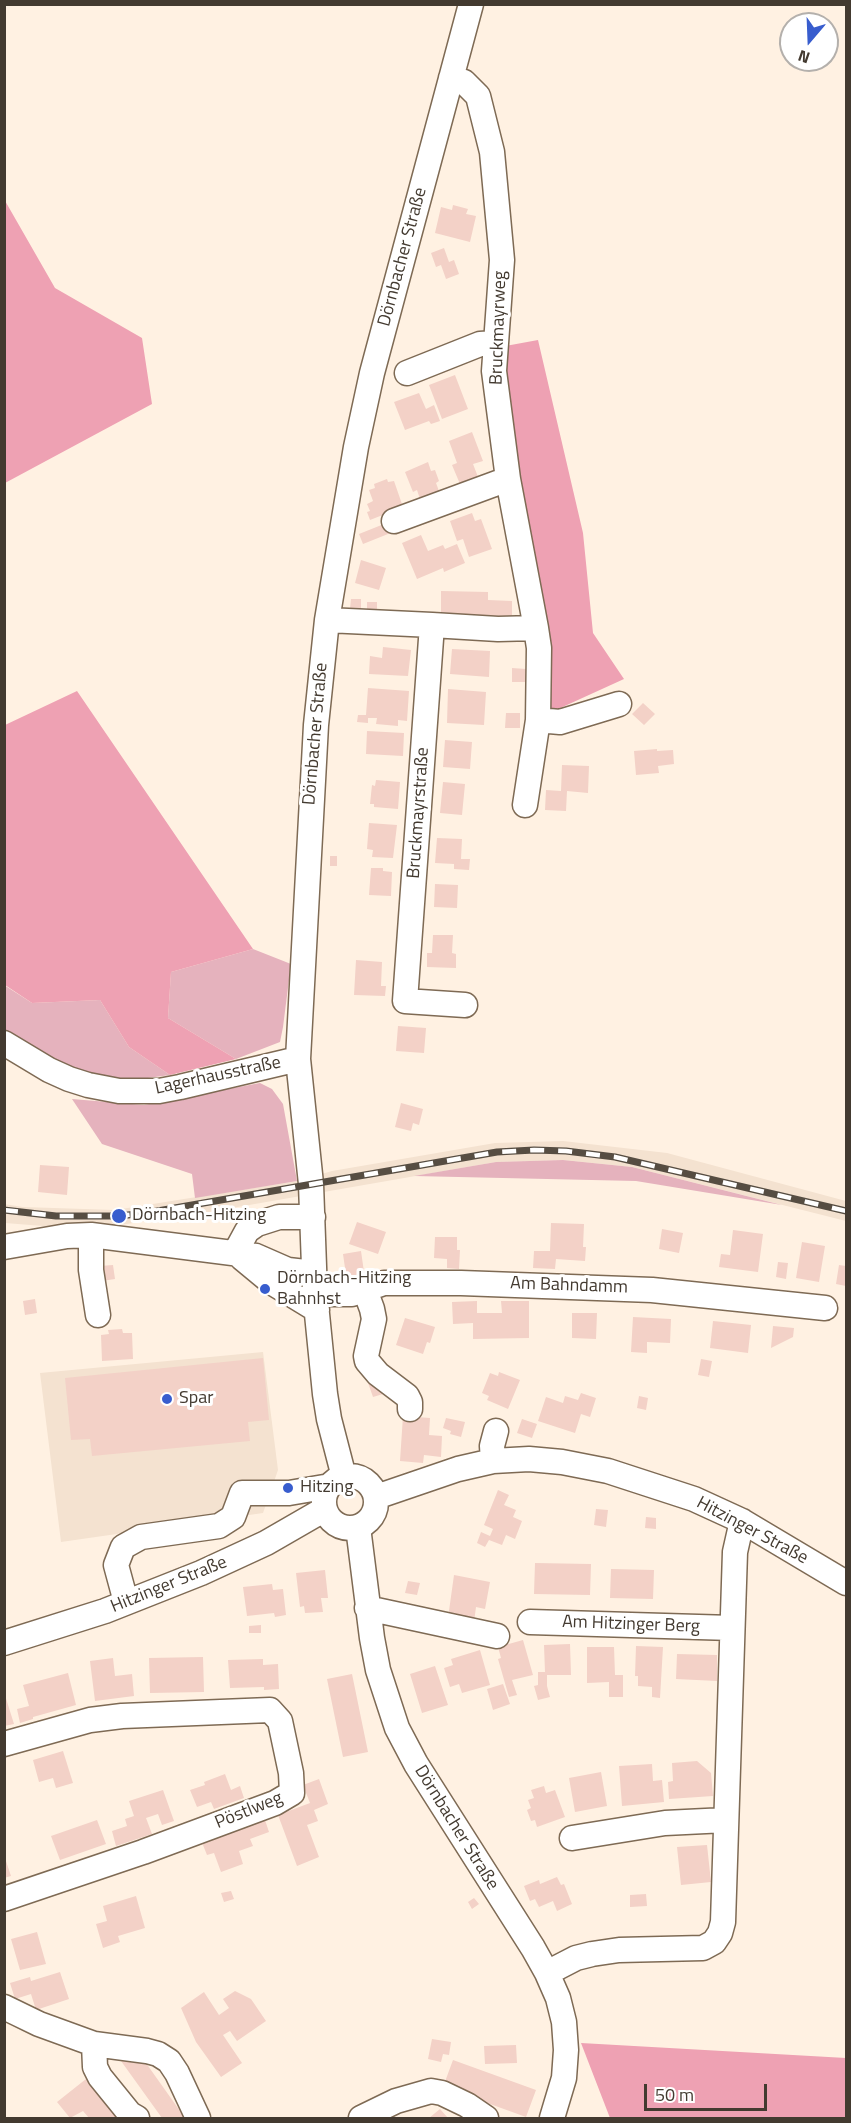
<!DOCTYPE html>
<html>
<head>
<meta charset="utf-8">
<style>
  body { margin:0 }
  #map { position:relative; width:851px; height:2123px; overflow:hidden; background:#fff1e2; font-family:"Titillium Web",sans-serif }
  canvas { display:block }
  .frame { position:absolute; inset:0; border:6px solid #433a30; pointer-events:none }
  .north { position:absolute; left:779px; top:12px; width:60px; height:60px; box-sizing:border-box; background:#fff; border:2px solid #b4b0ac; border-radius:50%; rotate:199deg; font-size:16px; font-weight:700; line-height:24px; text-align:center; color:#433a30 }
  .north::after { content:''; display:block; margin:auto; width:21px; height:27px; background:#385dce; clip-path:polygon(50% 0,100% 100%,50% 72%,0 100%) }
  .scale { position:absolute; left:644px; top:2084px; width:123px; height:27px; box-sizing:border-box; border:3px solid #433a30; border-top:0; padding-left:8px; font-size:18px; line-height:21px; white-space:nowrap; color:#433a30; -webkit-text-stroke:4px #fff; paint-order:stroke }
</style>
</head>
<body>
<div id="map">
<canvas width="851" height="2123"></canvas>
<div class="frame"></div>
<div class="north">N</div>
<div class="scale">50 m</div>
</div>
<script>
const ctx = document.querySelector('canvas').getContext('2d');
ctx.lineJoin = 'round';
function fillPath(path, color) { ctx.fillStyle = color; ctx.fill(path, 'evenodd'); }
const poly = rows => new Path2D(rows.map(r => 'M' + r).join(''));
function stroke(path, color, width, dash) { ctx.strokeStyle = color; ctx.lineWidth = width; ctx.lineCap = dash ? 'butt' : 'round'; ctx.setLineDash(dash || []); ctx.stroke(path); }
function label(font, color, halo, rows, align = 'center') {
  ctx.font = font + ' "Titillium Web",sans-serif'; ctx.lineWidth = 6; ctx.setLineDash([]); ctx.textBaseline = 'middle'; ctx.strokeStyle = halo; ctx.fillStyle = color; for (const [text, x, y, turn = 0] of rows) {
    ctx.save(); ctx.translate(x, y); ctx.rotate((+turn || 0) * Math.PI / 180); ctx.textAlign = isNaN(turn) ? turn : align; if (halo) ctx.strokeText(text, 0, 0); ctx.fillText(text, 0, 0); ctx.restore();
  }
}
fillPath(poly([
  [563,1141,667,1153,846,1201,846,1221,632,1167,563,1160,496,1162,209,1212,113,1226,43,1226,5,1223,4,1204,23,1207,115,1210,297,1181,332,1171,495,1143],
  [263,1352,278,1470,263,1513,61,1542,40,1373]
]), '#f4e2d0');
fillPath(poly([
  [253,949,291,964,283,1027,280,1042,236,1059,168,1018,171,972],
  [4,985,32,1003,100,1000,129,1047,170,1075,118,1082,74,1072,5,1032],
  [260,1083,272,1089,283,1104,297,1181,195,1198,192,1174,102,1144,72,1099,144,1105],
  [563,1160,632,1167,782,1205,636,1181,414,1176,496,1162]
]), '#e5b2bd');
fillPath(poly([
  [4,199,55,288,142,338,152,404,5,483],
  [538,340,583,533,593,633,624,679,545,715,549,632,509,457,500,347],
  [77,691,253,949,171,972,168,1018,236,1059,170,1075,129,1047,100,1000,32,1003,5,985,5,725],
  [581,2043,846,2058,846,2118,610,2118]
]), '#eea1b3');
fillPath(poly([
  [453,205,468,209,466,214,476,216,470,242,435,233,441,207,452,210],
  [444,248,449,262,454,260,459,274,446,279,441,265,436,267,431,253],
  [455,375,468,409,442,419,429,385],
  [419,393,426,409,434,405,440,421,431,424,429,421,405,430,394,402],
  [472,432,483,461,473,464,478,477,460,484,452,465,457,463,449,441],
  [428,462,431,471,435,470,439,481,436,483,439,491,420,499,417,490,413,492,405,472],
  [387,479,388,482,394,481,403,507,370,520,367,512,370,511,367,504,373,501,369,490,375,488,374,484],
  [472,513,475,521,481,519,492,549,469,557,463,539,457,541,450,521],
  [389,522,393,532,363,544,359,534],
  [421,535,428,551,443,545,445,549,457,544,465,563,444,572,443,568,417,579,402,543],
  [361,560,386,568,379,590,355,583],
  [441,591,488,592,488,600,512,601,512,618,441,615],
  [351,599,361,599,361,609,350,609],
  [367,602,377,602,377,609,367,609],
  [383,647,411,650,408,676,369,674,370,656,382,658],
  [452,649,490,651,489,677,450,674],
  [512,668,526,669,526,682,512,682],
  [368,688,409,691,407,721,398,720,398,726,376,724,377,718,368,718,368,723,357,722,358,715,366,715],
  [448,689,486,692,484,725,447,723],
  [643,703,655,714,644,725,632,714],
  [506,713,520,713,520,728,505,728],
  [367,731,404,733,403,756,366,754],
  [445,740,472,742,470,769,443,767],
  [657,749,657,751,673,750,674,764,658,766,659,773,636,775,634,751],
  [562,765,589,766,588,793,567,791,566,811,545,810,546,790,561,791],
  [376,780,400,782,398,809,374,807,374,804,370,804,372,785,375,786],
  [443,782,465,784,462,815,440,813],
  [369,823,397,825,393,858,372,857,373,850,367,849],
  [437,838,462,839,461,859,470,859,469,870,454,869,454,864,435,863],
  [330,856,337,856,337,866,330,866],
  [371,868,383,868,383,871,392,872,391,896,369,895],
  [435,884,458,885,457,908,434,907],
  [433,935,453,935,452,953,456,954,456,968,427,967,427,953,432,953],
  [356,960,382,962,381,986,386,986,385,996,354,995],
  [398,1026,426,1028,424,1053,396,1051],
  [401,1103,423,1109,419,1125,413,1123,411,1131,395,1127],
  [40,1165,69,1167,67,1195,38,1192],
  [357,1222,386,1232,378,1254,349,1244],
  [551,1223,584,1224,583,1247,586,1247,585,1261,556,1259,555,1269,533,1268,534,1251,550,1251],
  [662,1229,683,1233,679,1253,659,1249],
  [733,1230,763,1234,758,1272,719,1267,721,1254,730,1255],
  [435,1237,457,1237,457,1250,460,1250,459,1269,447,1268,447,1259,434,1258],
  [802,1242,825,1246,819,1282,796,1278],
  [361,1251,365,1279,347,1282,343,1254],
  [778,1262,788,1263,786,1279,776,1277],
  [113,1265,115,1279,102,1281,100,1266],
  [839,1265,846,1266,846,1286,836,1284],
  [35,1299,37,1313,25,1315,23,1301],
  [477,1301,477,1313,502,1313,501,1301,529,1301,529,1338,473,1339,473,1323,453,1324,452,1302],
  [572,1313,597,1313,596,1339,572,1338],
  [633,1317,671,1319,670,1343,647,1342,647,1353,631,1352],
  [405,1318,435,1327,430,1343,427,1342,423,1354,396,1345],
  [713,1321,751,1325,748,1353,710,1348],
  [773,1326,794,1328,793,1337,771,1348],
  [122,1329,123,1333,132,1333,133,1359,102,1361,101,1335,109,1334,108,1330],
  [263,1358,269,1420,248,1422,250,1441,92,1456,90,1439,71,1440,65,1378],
  [701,1359,712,1361,709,1377,698,1375],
  [499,1372,520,1380,508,1409,487,1400,489,1396,482,1393,490,1373,498,1376],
  [377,1377,383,1394,373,1397,367,1380],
  [581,1393,596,1398,590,1417,581,1414,575,1433,538,1421,546,1397,563,1403,565,1396,578,1400],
  [639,1396,648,1398,646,1410,637,1408],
  [403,1416,430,1418,429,1435,442,1436,441,1457,424,1455,423,1463,400,1461],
  [446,1418,465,1422,461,1437,450,1434,451,1431,443,1428],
  [522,1419,537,1424,532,1438,517,1433],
  [498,1490,509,1495,504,1505,516,1510,513,1517,522,1521,515,1539,506,1535,502,1545,489,1540,485,1547,477,1543,481,1532,490,1536,493,1529,484,1525],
  [596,1509,608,1510,606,1527,594,1525],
  [646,1517,656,1518,656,1529,645,1528],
  [535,1563,591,1564,590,1595,534,1594],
  [611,1569,654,1570,653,1599,610,1598],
  [325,1570,328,1598,321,1598,323,1612,305,1613,304,1606,300,1607,296,1573],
  [454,1575,490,1582,485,1609,476,1607,474,1622,448,1618],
  [408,1581,420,1583,417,1595,405,1593],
  [272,1584,273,1590,283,1589,286,1615,275,1617,274,1613,247,1616,243,1587],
  [261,1625,261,1633,249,1633,249,1626],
  [523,1640,533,1675,512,1680,517,1695,509,1697,498,1659,501,1658,498,1647],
  [570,1644,571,1675,547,1675,547,1686,550,1697,538,1700,534,1686,538,1685,538,1672,545,1672,544,1645],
  [636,1646,663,1647,660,1698,652,1697,652,1687,638,1686,638,1676,635,1676],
  [587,1647,614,1647,615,1675,623,1675,623,1697,609,1697,609,1682,587,1683],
  [480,1650,490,1685,462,1693,459,1684,450,1687,444,1668,453,1665,451,1659],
  [677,1654,717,1655,717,1681,676,1679],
  [203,1657,204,1692,150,1693,149,1658],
  [113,1658,115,1676,132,1674,134,1696,95,1701,90,1661],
  [263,1659,263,1665,278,1664,279,1689,264,1690,264,1687,230,1688,228,1660],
  [435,1666,448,1705,422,1713,410,1674],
  [68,1673,76,1705,33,1717,33,1719,20,1723,17,1709,29,1706,23,1685],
  [352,1674,368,1752,343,1757,327,1679],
  [503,1684,510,1704,493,1710,487,1689],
  [4,1692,14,1724,4,1726],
  [63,1751,73,1783,56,1788,53,1778,39,1782,33,1760],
  [697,1761,711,1773,713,1796,669,1799,668,1782,673,1781,672,1763],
  [652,1764,653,1781,662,1780,664,1802,622,1806,619,1766],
  [601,1772,607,1806,575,1812,569,1778],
  [225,1774,231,1790,240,1786,244,1798,214,1809,211,1802,197,1807,190,1790,205,1785,204,1782],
  [319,1779,328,1804,314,1810,318,1821,307,1825,319,1857,297,1866,278,1815,310,1803,303,1785],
  [544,1786,546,1793,555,1790,565,1817,537,1827,535,1820,531,1821,527,1810,531,1808,528,1800,534,1798,531,1790],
  [163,1790,174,1821,162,1825,158,1814,146,1818,152,1834,116,1846,112,1831,127,1826,125,1819,134,1816,129,1801],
  [264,1817,269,1832,250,1839,253,1846,239,1851,243,1864,221,1872,214,1853,207,1855,201,1840],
  [97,1820,106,1844,60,1860,51,1836],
  [707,1845,711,1882,681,1885,677,1847],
  [4,1855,11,1876,4,1878],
  [557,1877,561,1885,564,1884,572,1904,557,1911,553,1901,539,1907,535,1899,530,1901,524,1886,539,1880,540,1884],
  [231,1891,234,1899,224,1902,221,1893],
  [646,1894,647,1906,630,1907,630,1895],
  [136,1896,145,1928,118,1936,120,1942,103,1948,96,1924,107,1921,103,1906],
  [474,1898,479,1904,472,1909,468,1902],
  [37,1932,46,1964,20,1970,11,1939],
  [60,1972,69,1999,36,2010,31,1994,15,1999,10,1983,30,1977,31,1981],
  [235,1991,251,1999,266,2021,237,2041,230,2031,223,2035,242,2063,221,2077,196,2042,181,2008,204,1992,219,2015,229,2008,223,1999],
  [432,2039,451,2042,449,2055,443,2054,441,2062,428,2059],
  [516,2045,517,2063,485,2064,484,2046],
  [128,2056,141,2056,185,2118,162,2118,121,2061],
  [453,2060,536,2090,526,2117,443,2087],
  [86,2079,93,2089,95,2087,121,2118,89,2118,83,2111,70,2118,57,2102],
  [440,2109,448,2118,429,2118]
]), '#f3d1c7');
const minor = poly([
  [451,78,464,82,478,96,492,152,502,260,494,371,508,479,536,628],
  [407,373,480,344,495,343],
  [394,521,508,479],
  [327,620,432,625,405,1001,465,1005],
  [432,625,498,629,536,628,539,648,538,720,525,805],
  [538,720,560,722,619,704],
  [4,1043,49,1070,69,1079,88,1085,119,1091,159,1091,180,1087,298,1059],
  [91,1235,91,1270,98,1315],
  [4,1247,67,1236,91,1235,256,1256,288,1270,314,1273],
  [235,1253,247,1231,257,1224,279,1217,313,1217],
  [242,1258,271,1282,317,1310],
  [365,1290,372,1309,374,1319,366,1356,367,1361,378,1374,407,1396,410,1402,410,1409],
  [315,1294,352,1294,384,1283,461,1283,652,1290,825,1308],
  [493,1461,492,1446,496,1431],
  '324 1502a26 26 0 1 1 52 0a26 26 0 1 1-52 0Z',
  [344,1477,329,1419,325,1394,315,1294,311,1184,298,1059,316,725,327,620,356,447,372,373,471,4],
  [376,1497,458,1469,493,1461,529,1459,562,1462,608,1471,694,1499,742,1521,846,1583],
  [358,1527,372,1638,378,1670,397,1728,416,1764,533,1948,547,1973,558,1998,564,2022,566,2050,564,2078,552,2118],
  [126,1602,116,1565,123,1547,141,1537,219,1526,233,1517,242,1493,289,1493,330,1486],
  [367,1608,497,1636],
  [530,1622,732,1628],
  [4,1643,105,1611,201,1573,266,1543,325,1509],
  [4,1744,90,1720,122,1716,270,1710,280,1721,291,1773,292,1793,275,1803,143,1852,4,1899],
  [572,1838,665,1823,726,1820],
  [547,1973,576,1958,592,1954,619,1950,703,1948,714,1942,720,1933,723,1922,735,1552,742,1521],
  [4,2007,39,2024,94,2044,147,2051,158,2054,169,2061,177,2073,198,2118],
  [94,2044,95,2067,100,2077,130,2114,137,2118],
  [361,2118,396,2101,431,2091,442,2093,467,2105,486,2118]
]);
stroke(minor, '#7e6a54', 27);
stroke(minor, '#fff', 24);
const rail = poly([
  [4,1210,56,1216,119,1216,146,1213,497,1152,534,1150,566,1151,615,1157,846,1211]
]);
stroke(rail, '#564d42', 7);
stroke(rail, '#fff', 4.5, [14]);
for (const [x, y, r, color] of [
  [119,1216,8,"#385dce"],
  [265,1289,6,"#385dce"],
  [167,1399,6,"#385dce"],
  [288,1488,6,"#385dce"]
]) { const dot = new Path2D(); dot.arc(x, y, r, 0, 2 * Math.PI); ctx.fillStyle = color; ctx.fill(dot); stroke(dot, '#fff', 2); }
label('18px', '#433a30', '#fff', [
  ["Dörnbacher Straße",403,257,-75],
  ["Bruckmayrweg",499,328,-88],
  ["Dörnbacher Straße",316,734,-85],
  ["Bruckmayrstraße",419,813,-86],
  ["Lagerhausstraße",218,1076,-12],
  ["Am Bahndamm",569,1286,2],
  ["Hitzinger Straße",752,1531,28],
  ["Hitzinger Straße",169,1585,-22],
  ["Am Hitzinger Berg",631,1625,2],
  ["Pöstlweg",249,1811,-22],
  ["Dörnbacher Straße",456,1828,58]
]);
label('18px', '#433a30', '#fff', [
  ["Dörnbach-Hitzing",132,1216],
  ["Dörnbach-Hitzing",277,1279],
  ["Bahnhst",277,1300],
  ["Spar",179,1399],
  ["Hitzing",300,1488]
], 'left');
</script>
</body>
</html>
